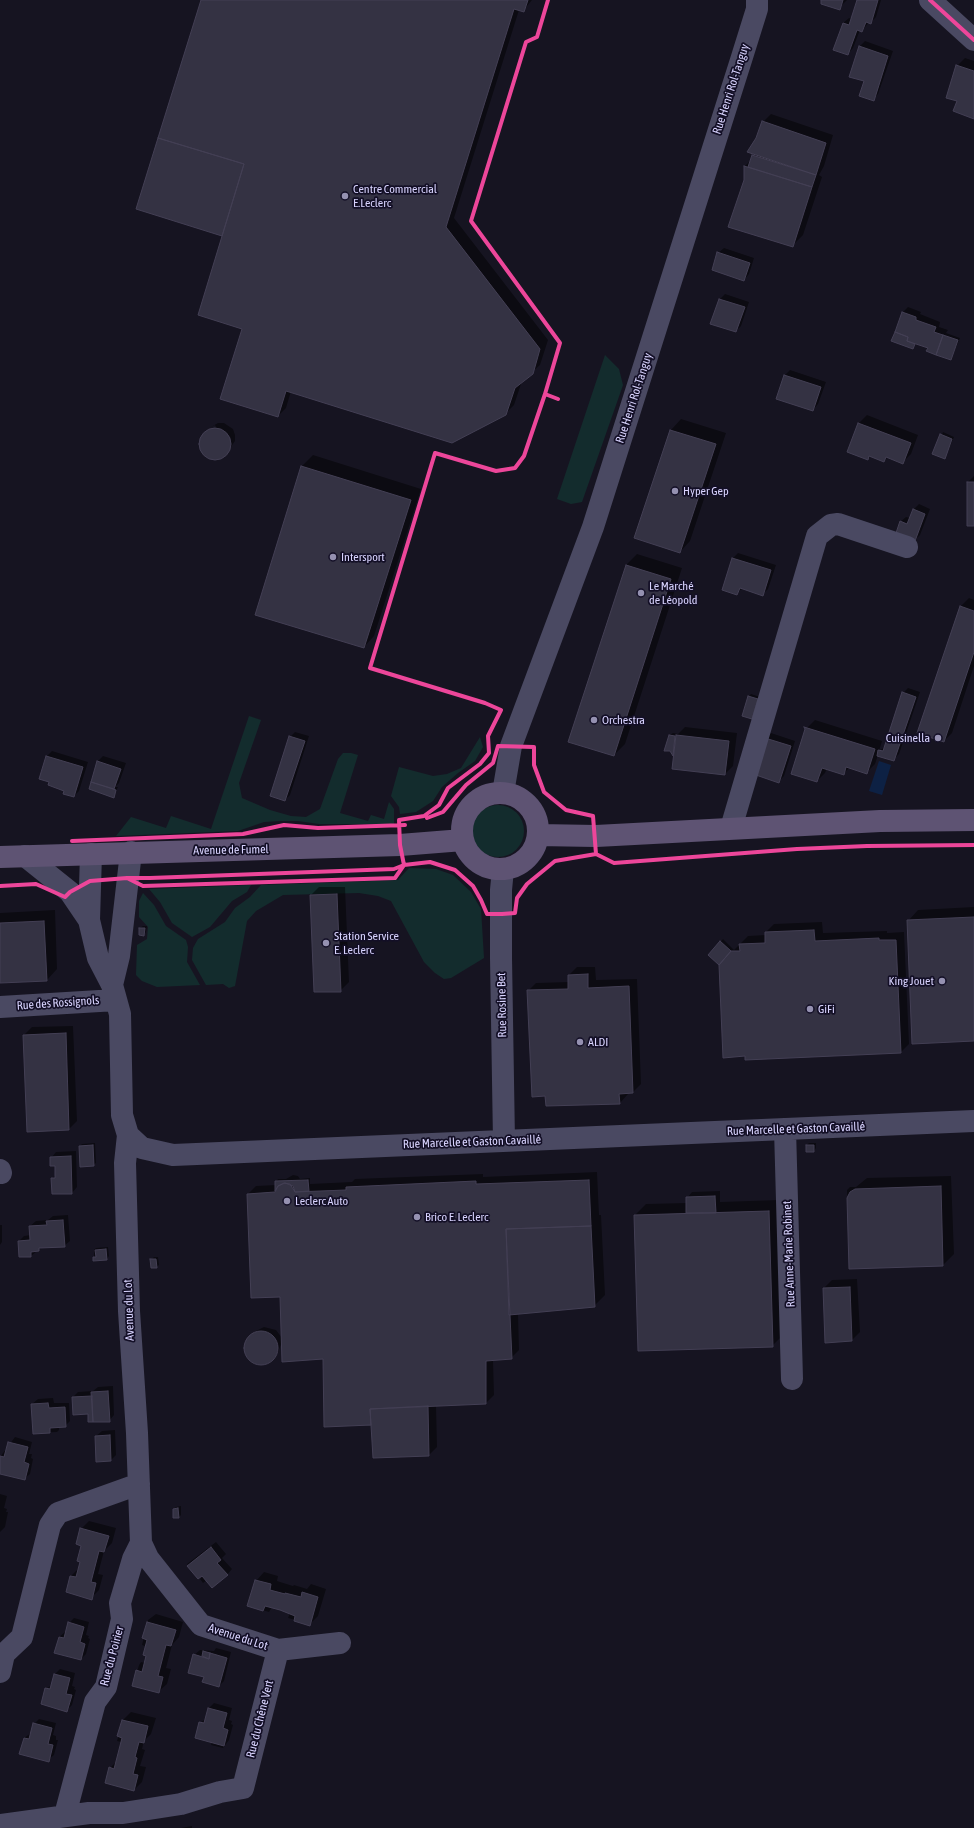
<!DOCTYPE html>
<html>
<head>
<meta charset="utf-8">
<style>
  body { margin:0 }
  canvas { display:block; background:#161421 }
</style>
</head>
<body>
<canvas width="974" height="1828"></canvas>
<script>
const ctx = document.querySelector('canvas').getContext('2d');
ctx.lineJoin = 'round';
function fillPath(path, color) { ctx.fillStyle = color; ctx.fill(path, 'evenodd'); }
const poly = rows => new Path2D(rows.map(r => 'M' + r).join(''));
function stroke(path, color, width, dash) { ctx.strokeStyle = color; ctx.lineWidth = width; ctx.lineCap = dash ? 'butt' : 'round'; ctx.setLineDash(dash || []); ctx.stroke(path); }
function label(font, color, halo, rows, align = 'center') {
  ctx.font = font + ' "Asap Condensed",sans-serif'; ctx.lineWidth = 3.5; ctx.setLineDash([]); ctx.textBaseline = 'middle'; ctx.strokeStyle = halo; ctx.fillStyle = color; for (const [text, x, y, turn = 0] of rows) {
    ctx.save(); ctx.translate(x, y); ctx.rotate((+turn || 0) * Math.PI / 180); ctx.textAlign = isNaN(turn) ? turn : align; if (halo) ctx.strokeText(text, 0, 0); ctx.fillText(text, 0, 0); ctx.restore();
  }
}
fillPath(poly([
  [605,355,619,369,623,385,582,502,571,504,557,499],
  [249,716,261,720,239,783,242,798,270,810,291,816,306,817,320,809,338,759,343,753,351,753,358,755,340,813,368,821,371,815,384,819,389,802,394,809,394,824,319,824,298,821,281,821,264,822,238,831,116,836,131,817,166,828,171,816,211,829],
  [480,737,483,747,475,761,458,773,442,787,433,801,416,812,400,814,399,807,391,796,399,767,433,776,447,774,461,768],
  '472 831a26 26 0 1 1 52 0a26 26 0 1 1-52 0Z',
  [409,868,436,869,453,875,471,892,481,909,484,958,451,978,444,979,435,973,424,962,391,901,378,896,359,893,283,895,256,911,247,921,235,986,229,988,223,984,206,985,192,960,193,948,198,939,225,922,235,908,250,897,261,885,398,880],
  [251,885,247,892,232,901,210,927,192,937,172,923,160,902,149,889],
  [143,893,154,905,166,926,186,940,188,947,187,962,200,985,157,987,142,981,136,975,137,945,147,939,148,927,139,917,139,901]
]), '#132c2d');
fillPath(poly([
  [879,761,891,765,882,795,869,791]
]), '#0d2144');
fillPath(poly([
  [202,0,532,0,523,11,519,10,454,218,548,340,540,365,522,381,514,405,505,414,291,391,286,408,278,416,243,328,223,235,137,209],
  [822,0,847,0,839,8],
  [858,0,881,0,876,17,871,22,869,22,862,31,860,30,853,48,848,54,843,23,849,18,852,19],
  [865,41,893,51,878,94,873,100,865,81,851,76,860,46],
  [965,58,974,61,974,118,958,100,957,66],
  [771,114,833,135,824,166,819,175,822,177,803,235,792,246,745,180,745,166,751,160,755,154,763,122],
  [724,248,754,258,749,274,744,280,718,253],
  [725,294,749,302,741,326,736,331,712,323,720,299],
  [908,307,921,312,920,314,940,322,939,327,948,330,946,333,960,338,951,359,929,347,916,343,913,348,893,340,903,312],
  [790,370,826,382,818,404,813,410,784,376],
  [867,415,918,435,911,454,903,462,888,457,884,461,871,456,868,459,859,423],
  [681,419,726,433,690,541,680,552,635,538,671,430],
  [218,423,224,423,233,429,235,435,235,441,226,454,220,458,214,459,209,458,204,454,200,443,204,433,216,427,215,425,209,428],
  [943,432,954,437,945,458,933,454],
  [313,455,421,489,374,636,364,647,257,614,302,466],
  [974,476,974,525,968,482],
  [919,504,930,509,920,535,915,540,900,522,906,517,910,518,913,510],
  [738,553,776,565,768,589,762,595,742,588,737,594,723,589,733,558],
  [637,554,682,568,625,744,614,755,569,741,626,565],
  [969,598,974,600,974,666,952,733,944,741,918,732,961,606],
  [908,688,920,692,899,754,894,759,878,755,875,764,867,772,850,767,844,773,827,768,825,773,817,781,792,774,807,728,815,720,882,741,879,751,886,746,903,693],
  [751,694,760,697,754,716,749,696],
  [685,727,737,733,733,766,725,774,675,753,673,755,671,750,666,750,670,735,673,733,678,734],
  [295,732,309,736,290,795,285,800,290,737],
  [771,733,795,741,784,776,779,781,766,738],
  [52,751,88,762,79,791,74,796,50,782,40,779,47,756],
  [103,756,126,763,119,783,115,787,118,787,113,796,90,789,98,761],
  [319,887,345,887,349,982,340,991,311,895],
  [974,907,974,1040,908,921,918,910],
  [55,910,57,969,47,980,0,982,0,913],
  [822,922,823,933,887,931,887,933,904,932,909,1044,901,1052,746,1055,720,965,709,955,723,939,734,950,748,936,766,935,766,932,774,924],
  [143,926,147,926,146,932,144,935,140,928],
  [577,967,595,967,596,980,637,979,641,1084,633,1092,628,1092,628,1094,620,1103,528,991,536,983,569,982,569,975],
  [73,1026,77,1121,69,1129,24,1035,32,1027],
  [95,1143,96,1163,93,1165,80,1146,82,1144],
  [809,1143,816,1143,816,1148,814,1151,807,1151,807,1145],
  [76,1151,77,1187,72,1193,52,1179,56,1174,56,1165,51,1158,56,1152],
  [597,1172,599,1215,601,1215,605,1295,594,1306,518,1313,519,1350,511,1358,493,1360,494,1395,486,1403,436,1405,437,1447,429,1455,373,1457,372,1424,324,1358,282,1341,278,1353,268,1362,261,1364,255,1363,249,1358,245,1347,250,1337,256,1331,264,1327,276,1330,282,1338,280,1296,248,1194,256,1186,276,1185,276,1182,278,1179,286,1179,293,1175,298,1176,300,1179,310,1178,310,1184,352,1182,355,1179,483,1174,483,1177],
  [951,1176,954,1254,943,1265,849,1194,847,1196,847,1190,850,1187,856,1187,867,1178],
  [720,1191,720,1202,779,1200,783,1335,772,1346,635,1215,646,1204,687,1203,687,1198,692,1192],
  [68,1215,70,1241,64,1246,42,1247,31,1256,19,1241,24,1236,31,1235,30,1226,36,1221,48,1220,53,1216],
  [0,1225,2,1225,2,1242,0,1245],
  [108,1247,109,1256,107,1259,94,1260,94,1250,96,1248],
  [154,1257,158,1257,159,1265,156,1267,152,1259],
  [857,1279,860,1332,852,1340,824,1288,832,1280],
  [113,1386,114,1415,109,1421,89,1413,73,1397,78,1392,93,1391,98,1387],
  [53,1398,54,1403,69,1403,70,1421,65,1426,59,1426,59,1430,57,1432,34,1433,32,1404,38,1399],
  [115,1430,116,1455,111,1460,97,1461,96,1436,102,1431],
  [15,1437,32,1442,29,1454,32,1454,31,1458,33,1459,30,1474,24,1479,0,1473,0,1457],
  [0,1494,7,1496,4,1508,7,1509,6,1512,8,1512,5,1527,0,1532],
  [181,1506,181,1515,179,1517,174,1509,176,1507],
  [89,1521,116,1528,112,1543,104,1551,98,1574,103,1575,99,1590,91,1598,67,1592,71,1576,79,1568,81,1561,82,1545,81,1529],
  [216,1542,226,1554,222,1558,232,1569,227,1575,207,1580,203,1583,200,1579,203,1576,202,1575,198,1578,187,1564],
  [264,1572,278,1576,277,1581,293,1586,294,1585,307,1589,311,1584,326,1589,318,1616,310,1624,288,1618,290,1613,272,1607,269,1612,248,1606,256,1581],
  [156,1614,183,1622,179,1637,172,1645,166,1668,171,1669,167,1684,158,1692,133,1686,139,1665,141,1662,145,1663,147,1655,147,1644,145,1646,142,1645,148,1620],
  [74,1618,89,1622,86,1635,89,1636,88,1638,90,1639,86,1654,81,1659,56,1652,59,1637,65,1632,66,1632,69,1623],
  [216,1648,231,1652,224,1681,219,1686,194,1655,200,1650,214,1651],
  [60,1669,75,1673,72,1686,75,1687,74,1689,76,1690,72,1705,67,1710,46,1689,53,1684,55,1674],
  [214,1703,232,1708,229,1720,232,1721,231,1724,233,1725,229,1740,223,1748,211,1745,212,1742,200,1723,207,1718,209,1708],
  [131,1712,156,1718,151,1734,144,1741,142,1749,145,1750,140,1766,146,1767,142,1782,134,1790,110,1768,118,1760,123,1739,121,1742,117,1741,123,1720],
  [39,1719,56,1723,53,1735,56,1736,56,1740,58,1740,54,1755,48,1760,24,1738,31,1733,34,1724],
  [192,1826,192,1828,181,1828]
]), '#0007');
const building = poly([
  [201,0,528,0,524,12,514,9,446,227,540,349,533,374,515,388,506,415,452,443,286,391,278,417,220,399,242,329,198,315,244,164,158,138,201,0],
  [821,0,843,0,840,10,821,4,821,0],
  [857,0,878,0,871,24,866,22,862,32,857,30,848,55,833,50,843,23,849,25,857,0],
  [859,46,888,56,874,101,859,96,864,81,849,77,859,46],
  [956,65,974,71,974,119,953,111,957,101,946,98,956,65],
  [762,121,826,143,816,175,747,152,756,138,762,121],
  [158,138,244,164,222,236,136,209,158,138],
  [752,155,816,175,812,187,748,167,752,155],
  [744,166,812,187,793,247,728,227,744,180,744,166],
  [717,252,750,263,744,281,712,270,717,252],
  [719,299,745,307,736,332,710,324,719,299],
  [902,312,916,317,916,320,936,327,934,332,943,335,936,355,926,351,928,348,907,341,908,337,895,332,902,312],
  [895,332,908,337,907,341,915,344,913,349,891,341,895,332],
  [943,335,958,340,951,360,936,355,943,335],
  [784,375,821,387,813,411,776,399,784,375],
  [858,423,911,443,903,464,886,457,884,462,869,456,868,460,847,452,858,423],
  '199 444a16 16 0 1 1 32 0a16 16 0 1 1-32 0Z',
  [670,430,716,444,680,553,634,538,670,430],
  [940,434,952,439,945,459,932,454,940,434],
  [301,466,411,500,364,648,255,615,301,466],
  [967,482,974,482,974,526,967,526,967,482],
  [913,509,925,514,915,541,896,533,900,521,907,524,913,509],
  [732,558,771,570,763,596,740,588,737,595,722,590,732,558],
  [626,565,671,579,614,756,568,742,626,565],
  [960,606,974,611,974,652,944,742,917,733,960,606],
  [902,692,916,697,894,761,877,756,878,750,883,751,902,692],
  [748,696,758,699,752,719,742,716,748,696],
  [804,727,875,749,867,774,846,767,844,775,822,768,817,782,791,774,805,729,804,727],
  [669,735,675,736,673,756,670,751,664,751,669,735],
  [676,735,729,741,725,775,672,769,676,735],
  [289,736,305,741,285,801,270,796,289,736],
  [765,738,791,746,779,783,753,774,765,738],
  [46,756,83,767,74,797,63,794,64,791,48,785,49,782,39,779,46,756],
  [97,761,121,769,114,789,91,782,97,761],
  [91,782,116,790,114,798,89,789,91,782],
  [337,894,341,992,314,992,310,895,337,894],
  [974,917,974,1041,912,1044,907,920,974,917],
  [44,921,47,981,0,983,0,923,44,921],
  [139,928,145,928,144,936,139,935,139,928],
  [814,930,815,941,879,938,879,940,896,940,901,1053,745,1060,745,1056,723,1058,719,965,731,951,740,951,739,944,765,943,765,932,814,930],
  [720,941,731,951,719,965,708,955,720,941],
  [588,974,588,988,629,986,633,1093,619,1094,620,1104,546,1106,545,1096,532,1097,527,990,568,989,568,975,588,974],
  [66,1033,69,1130,27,1132,23,1035,66,1033],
  [93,1145,94,1166,80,1167,79,1146,93,1145],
  [806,1145,814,1145,814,1152,806,1152,806,1145],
  [71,1156,72,1194,52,1194,51,1178,55,1178,55,1166,50,1166,50,1157,71,1156],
  [308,1180,309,1191,295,1192,293,1186,285,1183,278,1186,275,1191,275,1181,308,1180],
  [589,1180,591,1226,506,1229,512,1359,486,1361,486,1404,370,1409,371,1425,324,1427,323,1359,282,1362,280,1297,251,1298,247,1194,275,1192,278,1186,284,1183,290,1184,295,1192,346,1190,346,1187,476,1181,476,1184,589,1180],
  [941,1186,943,1266,849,1269,847,1198,850,1192,855,1189,941,1186],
  [715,1196,716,1213,686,1213,686,1197,715,1196],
  [769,1211,773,1347,638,1351,634,1215,769,1211],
  [63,1220,65,1247,39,1248,39,1251,31,1252,31,1257,19,1257,18,1241,30,1240,29,1226,47,1225,46,1221,63,1220],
  [591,1226,595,1307,509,1315,506,1229,591,1226],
  [106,1249,107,1260,93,1261,93,1257,96,1257,95,1250,106,1249],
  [150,1259,156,1259,157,1268,151,1268,150,1259],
  [850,1287,852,1341,825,1343,823,1288,850,1287],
  '244 1348a17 17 0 1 1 34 0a17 17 0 1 1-34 0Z',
  [108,1391,110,1422,93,1422,91,1392,108,1391],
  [92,1396,93,1422,88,1422,88,1414,73,1415,72,1397,92,1396],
  [48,1403,49,1408,65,1407,66,1427,50,1428,50,1433,33,1434,31,1404,48,1403],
  [428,1406,429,1456,373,1458,370,1409,428,1406],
  [110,1435,111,1461,96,1462,95,1436,110,1435],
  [8,1442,28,1447,24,1462,29,1464,25,1480,0,1474,0,1456,4,1457,8,1442],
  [178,1508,179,1518,173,1518,173,1509,178,1508],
  [80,1528,109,1536,104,1552,99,1551,91,1582,96,1583,92,1600,66,1592,70,1576,76,1577,80,1562,77,1561,81,1546,76,1544,80,1528],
  [211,1547,221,1560,217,1563,228,1575,212,1588,202,1576,198,1579,187,1566,211,1547],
  [255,1580,271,1584,270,1590,285,1594,285,1593,301,1597,302,1592,318,1597,310,1626,294,1621,295,1616,280,1610,265,1606,263,1611,247,1606,255,1580],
  [68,1622,84,1627,80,1642,85,1644,81,1660,54,1653,59,1637,64,1638,68,1622],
  [147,1622,176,1630,171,1646,166,1645,158,1676,163,1677,159,1693,132,1686,136,1670,142,1672,146,1656,143,1655,147,1640,142,1638,147,1622],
  [203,1651,210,1653,209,1659,202,1656,203,1651],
  [210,1653,227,1658,219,1687,202,1682,204,1677,188,1673,193,1654,209,1659,210,1653],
  [54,1674,70,1678,66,1694,72,1695,67,1712,41,1704,45,1688,50,1689,54,1674],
  [208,1708,227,1713,223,1728,228,1730,224,1746,195,1738,199,1722,204,1723,208,1708],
  [122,1720,148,1726,144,1743,139,1742,135,1757,137,1758,133,1774,138,1775,134,1791,105,1783,109,1767,114,1769,122,1738,117,1736,122,1720],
  [33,1723,52,1728,48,1744,53,1745,49,1762,19,1754,24,1738,29,1739,33,1723]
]);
fillPath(building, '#343243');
stroke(building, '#433f54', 1);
stroke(poly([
  [930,0,974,40],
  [503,793,511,746,593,527,742,57,757,9,757,0],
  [731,828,817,536,831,525,838,524,907,547],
  [91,854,89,920,98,958,112,985,119,956,131,852],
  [25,856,70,892,89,920],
  [503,869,501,890,501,958,504,1141],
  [112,985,120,1014,122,1115,128,1135,142,1148,173,1155,974,1121],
  [0,1007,116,1000],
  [785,1129,792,1379],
  [128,1135,125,1163,129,1311,137,1433,141,1543,148,1558,201,1625,278,1650,340,1643],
  [0,1170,1,1173],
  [0,1672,4,1654,22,1637,50,1525,58,1513,139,1484],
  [65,1815,95,1702,106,1687,122,1619,120,1603,133,1559,141,1543],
  [0,1825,89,1813,123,1813,181,1804,220,1792,243,1788,278,1650]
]), '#4a4962', 22);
stroke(poly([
  '462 831a38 38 0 1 1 76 0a38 38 0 1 1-76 0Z',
  [538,835,596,836,880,821,974,820],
  [0,857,400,845,463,840]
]), '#5e5373', 22);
stroke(poly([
  [930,0,974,40],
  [545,394,560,343,471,221,526,42,537,37,548,0],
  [427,818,443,812,466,785,493,763,498,746,534,747,534,765,544,792,566,810,593,816,596,854],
  [72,841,243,834,284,825,318,828,405,825],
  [129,879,143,886,395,878,404,865,400,845,399,820,424,816,439,805,448,788,480,764,489,753,488,736,501,710,485,703,370,668,435,453,496,471,515,468,524,456,545,394,558,399],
  [0,886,36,884,65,897,70,892,90,881,127,878,150,878,394,869,404,865,430,862,455,870,473,886,481,900,487,914,502,914,515,913,517,898,527,884,555,861,596,854,614,863,797,849,867,846,974,845]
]), '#ed469a', 4);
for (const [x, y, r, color] of [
  [345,196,4,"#9591b1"],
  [675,491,4,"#9591b1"],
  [333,557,4,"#9591b1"],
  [641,593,4,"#9591b1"],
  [594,720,4,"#9591b1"],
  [938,738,4,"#9591b1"],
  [326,943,4,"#9591b1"],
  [942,981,4,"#9591b1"],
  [810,1009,4,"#9591b1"],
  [580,1042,4,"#9591b1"],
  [287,1201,4,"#9591b1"],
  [417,1217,4,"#9591b1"]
]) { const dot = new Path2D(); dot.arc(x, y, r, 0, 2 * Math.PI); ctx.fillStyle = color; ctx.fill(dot); stroke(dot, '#130f26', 1.5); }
label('12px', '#d9d4ff', '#130f26', [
  ["Rue Henri Rol-Tanguy",731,89,-72],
  ["Rue Henri Rol-Tanguy",634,398,-72],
  ["Avenue de Fumel",231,850,-1],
  ["Rue des Rossignols",58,1003,-4],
  ["Rue Rosine Bet",502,1005,-91],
  ["Rue Marcelle et Gaston Cavaillé",796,1129,-2],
  ["Rue Marcelle et Gaston Cavaillé",472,1142,-2],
  ["Rue Anne-Marie Robinet",789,1254,-92],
  ["Avenue du Lot",129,1310,-92],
  ["Avenue du Lot",238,1637,18],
  ["Rue du Poirier",112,1656,-75],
  ["Rue du Chêne Vert",260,1719,-76]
]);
label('12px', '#d9d4ff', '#130f26', [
  ["Centre Commercial",353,189],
  ["E.Leclerc",353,203],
  ["Hyper Gep",683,491],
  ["Intersport",341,557],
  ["Le Marché",649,586],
  ["de Léopold",649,600],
  ["Orchestra",602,720],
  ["Cuisinella",930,738,"right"],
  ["Station Service",334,936],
  ["E. Leclerc",334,950],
  ["King Jouet",934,981,"right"],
  ["GiFi",818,1009],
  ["ALDI",588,1042],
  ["Leclerc Auto",295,1201],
  ["Brico E. Leclerc",425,1217]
], 'left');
</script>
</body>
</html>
